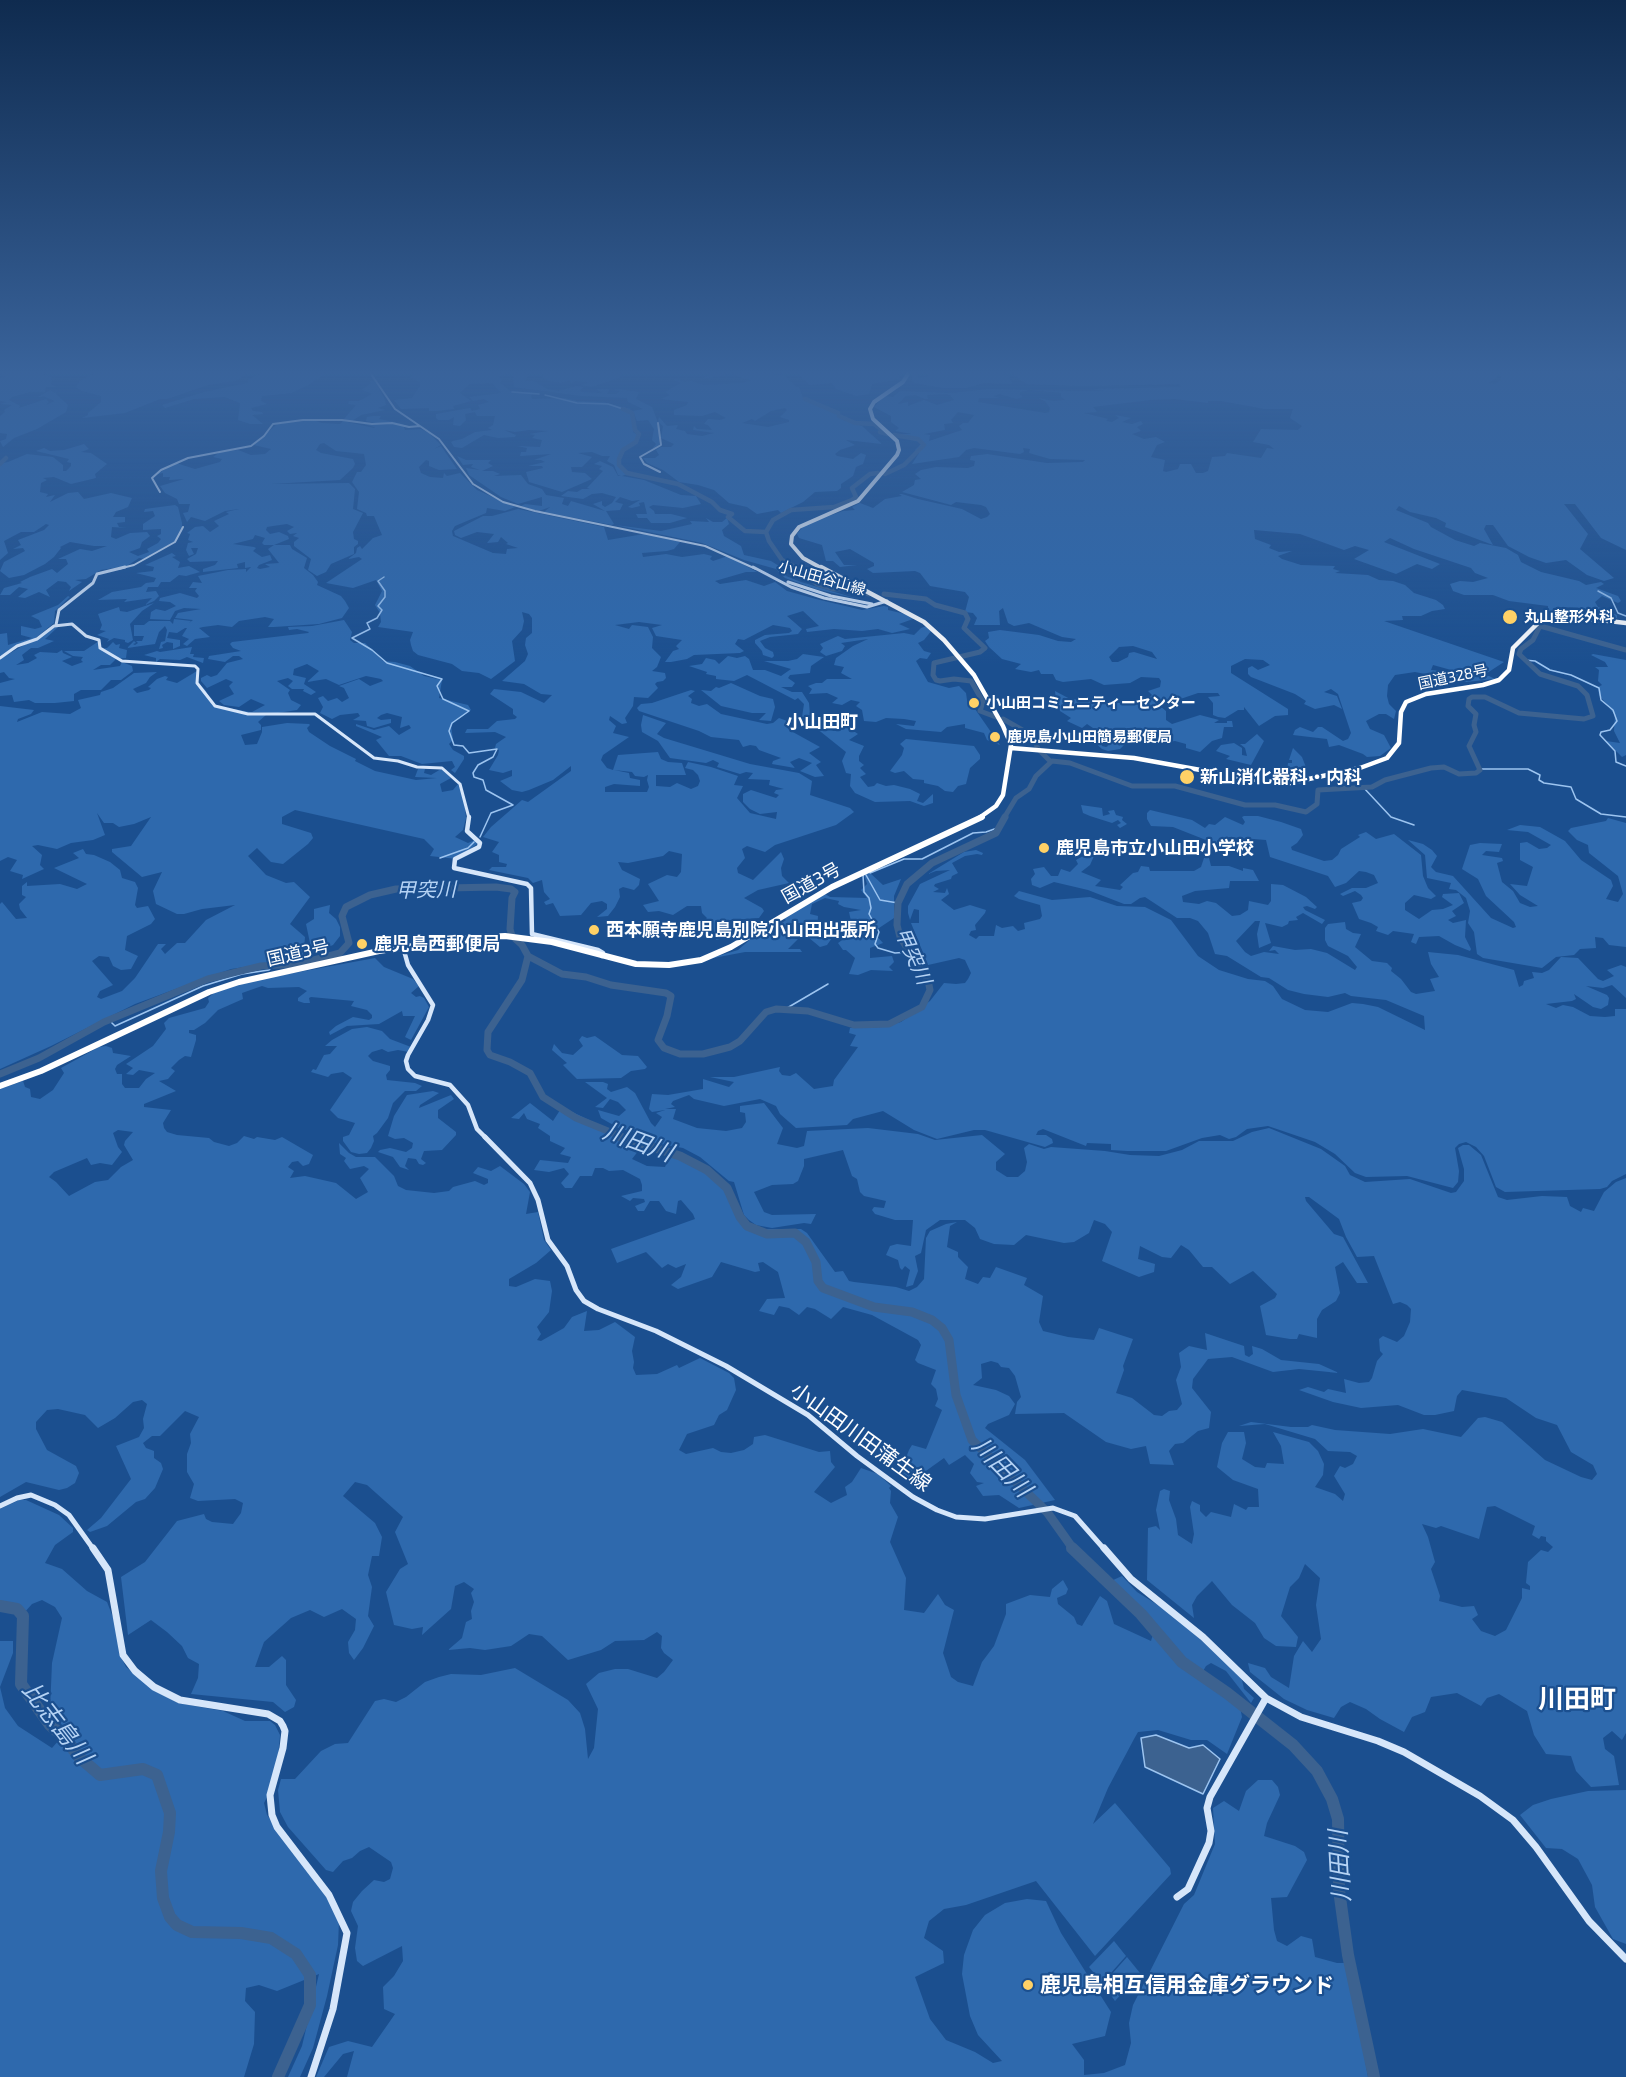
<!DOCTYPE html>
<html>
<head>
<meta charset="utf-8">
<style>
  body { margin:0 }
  canvas { display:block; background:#1b4f8f }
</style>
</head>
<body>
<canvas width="1626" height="2077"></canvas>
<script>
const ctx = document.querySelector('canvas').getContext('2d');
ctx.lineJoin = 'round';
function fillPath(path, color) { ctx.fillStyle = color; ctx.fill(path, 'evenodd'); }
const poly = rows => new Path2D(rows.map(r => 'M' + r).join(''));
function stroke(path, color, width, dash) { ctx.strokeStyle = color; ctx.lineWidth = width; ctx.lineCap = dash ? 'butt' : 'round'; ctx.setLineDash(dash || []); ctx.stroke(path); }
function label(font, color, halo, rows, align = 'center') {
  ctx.font = font + ' "Exo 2","Noto Sans JP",sans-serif'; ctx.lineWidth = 4.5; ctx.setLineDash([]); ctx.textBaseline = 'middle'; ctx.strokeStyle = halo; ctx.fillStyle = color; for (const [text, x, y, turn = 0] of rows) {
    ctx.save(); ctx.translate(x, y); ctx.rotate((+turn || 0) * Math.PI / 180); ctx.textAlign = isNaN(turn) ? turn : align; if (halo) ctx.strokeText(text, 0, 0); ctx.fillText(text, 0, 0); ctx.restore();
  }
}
fillPath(poly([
  [0,374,44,374,52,378,51,385,57,387,46,387,45,392,30,392,12,397,9,400,20,406,19,408,46,399,49,402,46,405,55,401,43,396,41,397,29,396,38,397,50,390,55,393,57,389,56,394,68,405,66,412,37,429,14,438,3,447,0,441,6,439,7,434,0,433,0,416,5,412,4,410,12,405,0,404,7,402,0,401,0,378,5,377],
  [93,374,247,374,235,381,208,385,167,399,160,399,125,413,82,418,88,415,88,413,101,402,101,396,82,391,76,387,80,381],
  [259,374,324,374,310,384,292,393,262,396,261,401,267,404,251,408,253,411,262,412,263,414,252,415,263,424,250,424,238,420,240,403,225,397,194,399,165,408,162,405,204,392,248,383,248,380],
  [414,374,510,374,498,376,502,380,500,383,510,391,541,393,531,395,532,399,565,398,577,401,603,402,630,409,635,420,633,432,637,435,636,438,634,443,624,448,619,463,624,473,627,474,622,476,644,480,681,495,696,496,701,504,683,508,653,505,649,507,654,511,655,514,671,514,687,518,670,523,651,523,647,518,638,518,636,514,647,514,644,502,639,503,640,506,632,508,628,507,640,500,632,501,620,497,615,502,623,504,620,510,606,511,614,524,612,525,544,512,550,507,539,511,521,506,525,504,542,506,542,497,518,504,501,497,469,475,466,468,480,470,471,467,473,464,463,465,457,456,466,460,491,460,488,463,493,466,482,471,493,471,500,474,494,476,521,475,528,484,542,489,546,495,564,498,562,504,568,506,571,501,605,511,593,504,602,501,602,505,605,507,612,503,616,497,602,493,592,494,583,499,561,496,568,491,577,492,582,489,590,489,587,488,603,471,599,469,602,466,594,464,600,461,613,467,618,476,621,476,618,475,614,465,607,461,610,456,602,456,592,452,578,453,592,457,582,467,571,467,572,472,585,473,592,479,562,492,529,482,526,472,543,468,542,466,528,466,545,462,541,460,534,460,551,454,520,456,521,452,526,452,527,448,517,446,540,447,542,440,532,438,535,435,529,434,548,431,529,430,515,432,504,430,516,435,515,437,498,438,484,435,462,448,454,447,451,442,453,441,462,439,475,432,492,430,488,428,493,425,495,416,477,416,475,412,465,414,466,420,460,426,453,425,454,417,449,420,438,420,436,418,436,414,470,408,472,411,480,409,478,405,489,402,484,399,473,401,469,397,501,393,492,383,469,384,460,393,471,401,453,406,454,409,437,411,429,411,429,408,401,409,394,400,412,398,420,386,420,382,410,377],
  [513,374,529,374,524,381,534,381,547,389,558,391,577,386,583,387,580,391,583,392,602,393,596,389,610,389,607,394,616,394,620,391,613,390,619,389,639,392,636,399,652,407,660,428,659,445,652,449,656,444,652,440,654,429,648,420,637,421,633,411,643,409,628,402,627,398,581,396,514,387],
  [543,374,622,374,619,378,591,387,581,385,588,383,585,382,575,381,571,384,570,380,561,383,550,381,543,378],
  [710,374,774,374,784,375,796,387,799,387,803,398,838,412,843,420,862,426,882,444,846,440,855,445,840,450,835,454,837,456,853,459,861,453,866,455,863,464,856,467,853,476,841,484,841,488,837,491,815,492,803,502,781,513,778,510,757,514,747,507,729,503,714,490,698,485,679,482,663,470,647,463,643,458,655,458,659,455,656,450,661,447,671,447,674,444,661,438,663,426,658,422,659,417,667,426,678,425,676,429,685,431,687,434,702,436,714,433,693,430,694,426,697,429,712,430,708,425,704,424,708,419,720,420,726,418,715,412,702,416,674,415,674,410,687,405,688,402,661,399,670,395,665,392,681,383,674,380,675,378,685,382,692,381,703,385,743,383,751,380,730,374,702,379],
  [785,408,787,410,780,417,789,420,789,422,768,427,742,423,752,419,755,421,771,411],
  [799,374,898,374,900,379,872,384,869,394,856,396,836,389,832,383,809,385],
  [912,374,918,374,918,378,927,377,928,374,1004,374,1009,376,1012,384,984,383,965,388,944,388,914,383,912,381],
  [1012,374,1497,374,1497,377,1488,383,1495,384,1501,380,1501,374,1626,374,1626,383,1615,376,1619,381,1626,384,1626,550,1601,538,1575,504,1564,504,1588,534,1580,549,1614,578,1604,581,1587,575,1566,560,1546,563,1529,557,1508,546,1493,525,1486,525,1484,529,1493,545,1445,527,1446,523,1436,518,1410,512,1399,506,1396,510,1428,523,1431,527,1455,540,1474,546,1480,543,1506,548,1518,555,1521,562,1541,572,1579,581,1586,585,1601,582,1604,584,1596,588,1618,596,1621,601,1618,603,1602,596,1595,602,1598,607,1617,615,1617,618,1602,617,1584,608,1562,607,1558,608,1558,611,1551,612,1548,610,1548,606,1509,601,1493,595,1464,595,1453,591,1450,584,1460,581,1473,582,1488,578,1475,573,1471,568,1414,549,1390,538,1384,542,1440,564,1432,569,1417,564,1396,574,1354,559,1369,550,1355,546,1344,550,1300,534,1254,530,1255,539,1271,545,1269,548,1279,552,1292,551,1278,556,1282,559,1301,565,1335,566,1333,569,1340,571,1335,573,1368,575,1379,580,1393,581,1405,585,1414,593,1436,600,1443,605,1445,609,1432,611,1421,616,1402,616,1403,620,1384,621,1504,662,1484,675,1462,673,1433,665,1431,670,1489,676,1495,679,1466,682,1415,672,1395,675,1388,685,1387,696,1389,704,1396,711,1394,719,1386,714,1379,714,1366,721,1370,729,1384,735,1391,748,1380,756,1367,757,1363,754,1339,745,1329,747,1327,739,1293,735,1295,730,1300,727,1313,732,1318,727,1322,727,1343,741,1348,739,1351,733,1338,694,1331,689,1324,692,1337,696,1342,709,1334,705,1315,709,1304,704,1306,701,1295,694,1251,677,1248,674,1248,668,1252,666,1258,670,1270,665,1263,660,1245,659,1231,666,1231,673,1288,709,1288,715,1275,716,1259,726,1244,707,1244,710,1238,710,1225,718,1218,717,1213,715,1213,703,1208,697,1220,696,1218,693,1198,693,1160,706,1166,711,1166,720,1172,724,1200,715,1219,720,1214,723,1227,723,1227,721,1232,721,1233,727,1224,727,1222,738,1212,741,1200,752,1186,748,1186,744,1175,741,1159,743,1147,738,1144,742,1127,742,1120,749,1108,751,1102,749,1091,739,1082,736,1085,732,1092,735,1098,737,1102,746,1106,747,1108,746,1102,734,1087,724,1082,728,1067,721,1071,718,1060,711,1059,706,1050,704,1049,700,1056,700,1055,691,1070,699,1120,703,1149,698,1152,695,1148,691,1160,687,1161,681,1159,678,1141,677,1130,683,1104,685,1091,679,1063,682,1056,680,1053,674,1041,674,1039,670,1031,672,1015,669,1021,664,1002,659,989,647,985,641,989,638,988,632,1000,630,1039,635,1058,641,1071,642,1076,639,1062,637,1029,623,1014,626,1008,623,1003,608,999,611,1000,625,974,625,977,618,973,613,965,612,969,597,965,592,930,586,920,573,915,571,873,573,867,569,874,566,874,563,850,549,835,552,844,565,857,565,840,567,833,561,826,561,822,545,799,538,797,534,804,525,843,511,855,510,852,507,860,503,873,508,885,499,902,496,899,494,902,494,918,499,962,509,981,519,987,517,990,514,986,507,981,505,956,502,951,505,902,492,914,485,915,480,921,479,915,474,921,470,936,467,968,468,974,466,975,461,970,460,971,456,987,454,1047,463,1083,462,1085,460,1050,459,1029,453,1030,449,1023,448,1024,452,1020,454,974,448,966,450,959,457,912,464,919,453,915,450,922,443,894,434,912,434,895,431,899,428,891,422,891,416,874,407,884,396,893,397,900,391,952,393,988,389,1075,391,1104,391,1092,389,1095,389,1181,387,1179,384,1083,386,1027,384],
  [1030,390,1061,393,1061,397,1065,400,1054,401,1038,398,1045,401,1050,408,1049,412,1045,413,978,402,979,398,999,398,994,396,999,394,1017,399,1023,397,1020,395,1020,392],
  [944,394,950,395,954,400,937,405,924,400,908,406,908,402,898,404,906,396,915,395,925,399,928,399,927,395],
  [1175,399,1208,403,1208,401,1221,401,1265,409,1293,409,1290,418,1302,426,1298,430,1261,429,1253,442,1269,445,1274,449,1267,448,1261,458,1227,453,1225,456,1212,457,1208,471,1203,473,1196,473,1191,464,1180,464,1178,469,1166,472,1163,471,1165,460,1151,457,1157,445,1165,442,1156,437,1144,439,1132,434,1141,431,1137,427,1143,424,1141,421,1132,424,1122,422,1131,418,1115,415,1119,418,1112,422,1106,421,1108,419,1084,413,1097,412,1093,407,1150,400],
  [958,412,974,415,968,423,963,423,959,426,962,430,929,441,930,435,924,434,945,430,944,424,953,423,951,420],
  [1133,646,1152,652,1157,659,1134,652,1129,653,1128,657,1118,662,1112,662,1109,657,1119,647],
  [370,381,375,381,385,400,386,405,378,408,385,410,361,415,352,421,344,419,356,405,348,404,349,401,359,401,372,394,362,390,371,383],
  [373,416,381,416,379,419,403,424,405,430,421,429,429,433,441,445,434,449,441,446,457,469,439,470,429,466,429,461,426,460,419,467,421,473,430,477,443,478,444,473,447,476,460,473,477,490,515,507,505,511,487,508,486,513,455,526,452,531,453,536,493,553,506,554,507,549,518,548,506,544,508,543,501,537,498,542,487,543,494,534,477,532,461,538,455,535,454,531,483,516,492,516,518,509,604,527,608,540,644,534,680,542,674,549,667,551,642,553,643,557,666,554,682,557,704,554,712,556,710,559,713,561,728,556,757,572,746,572,715,581,720,584,746,580,764,586,775,582,787,591,816,599,862,610,884,606,888,607,888,610,914,616,913,619,899,624,910,629,892,633,878,629,862,631,834,629,807,632,806,629,819,626,803,611,787,616,802,629,798,634,770,637,760,641,765,648,773,652,774,656,772,658,763,655,762,651,755,643,755,640,765,635,789,633,792,631,790,628,773,625,744,640,738,639,735,644,744,651,740,653,694,655,687,659,671,662,665,662,673,651,679,649,676,646,682,640,656,636,652,628,662,625,639,622,615,625,629,629,632,625,648,627,653,637,652,648,661,657,657,667,652,671,665,673,666,678,663,681,657,682,655,684,658,688,648,698,634,697,633,706,625,718,627,723,622,724,610,716,609,720,616,726,613,733,629,737,603,755,601,760,607,768,613,770,618,755,658,752,661,759,668,762,682,763,686,775,656,775,656,786,670,787,677,783,691,789,698,786,700,781,698,775,693,770,685,768,688,762,711,767,738,776,734,785,743,786,737,798,750,813,776,819,777,812,760,814,750,809,743,802,743,794,751,790,776,798,779,795,774,793,776,790,784,789,769,785,770,780,748,779,753,773,746,772,740,774,717,767,719,763,713,760,706,763,670,758,658,741,642,732,641,725,643,715,666,723,657,734,664,738,750,764,799,773,812,781,810,795,850,808,854,812,836,825,775,845,765,852,747,846,742,849,745,858,737,868,738,873,753,880,781,852,784,859,781,868,782,876,789,883,758,890,744,898,762,908,764,911,759,918,730,920,724,923,718,933,720,939,716,940,712,923,705,920,707,918,702,913,701,906,687,906,673,915,659,911,648,912,643,905,659,901,648,884,667,875,677,877,681,872,682,854,669,851,663,856,628,863,618,862,622,870,640,879,639,885,634,890,623,887,619,889,620,897,615,907,608,916,597,917,607,909,607,904,602,901,591,903,581,915,560,916,553,903,546,905,544,902,550,899,544,892,542,880,533,883,528,878,489,870,492,867,506,867,507,864,499,862,499,855,492,852,499,842,483,837,491,827,522,800,528,802,571,771,571,766,553,780,529,790,522,792,512,790,500,781,512,776,512,770,503,773,489,770,498,755,499,750,495,748,496,744,506,737,495,732,465,733,467,729,488,729,497,721,515,719,517,717,513,714,513,709,490,694,494,689,521,692,544,703,552,695,541,694,524,684,502,681,525,661,528,654,525,645,526,638,532,633,532,618,529,614,522,612,524,621,522,630,512,641,515,661,491,679,479,673,462,671,452,664,418,655,413,651,411,645,410,640,413,632,378,627,381,622,380,613,375,605,382,591,376,580,353,588,326,583,362,559,359,557,348,559,356,553,357,548,360,546,362,549,373,538,382,535,374,516,367,516,366,513,357,509,359,492,352,482,357,472,361,472,366,465,364,454,336,451,324,443,320,444,316,450,321,453,353,459,355,464,353,468,340,480,271,484,349,483,355,489,353,509,363,513,353,532,354,539,358,541,358,544,354,547,354,554,331,564,326,572,317,576,308,570,311,559,294,546,294,542,299,538,293,536,297,533,290,534,287,531,294,527,287,524,273,526,267,527,266,530,270,534,279,532,288,536,289,539,274,545,290,545,292,549,307,558,304,568,313,575,318,582,317,585,341,596,345,601,349,608,342,618,319,624,274,627,268,627,274,619,265,617,239,621,232,627,218,625,203,627,199,628,210,637,195,639,187,646,183,644,189,639,182,636,187,628,185,628,177,633,169,632,167,638,180,640,180,646,173,649,173,643,167,642,162,645,163,648,159,649,161,642,165,641,167,630,165,626,159,632,155,644,127,648,134,641,136,643,133,644,135,645,138,643,136,641,142,641,144,636,134,636,134,625,144,625,149,621,170,621,173,624,174,619,191,621,189,623,193,620,175,618,178,613,201,609,184,608,175,611,170,620,150,619,151,612,156,609,165,611,176,606,170,602,159,601,160,598,180,593,197,598,199,596,195,591,197,588,189,588,193,582,202,583,198,576,228,570,246,569,246,572,251,567,245,568,245,562,237,564,238,568,203,572,203,569,215,565,218,561,190,562,187,559,196,554,198,548,191,548,194,554,189,556,186,550,188,543,193,542,188,540,190,534,187,533,195,527,203,526,210,532,219,526,214,521,229,514,226,512,239,509,225,511,205,521,191,517,187,522,183,513,188,512,190,504,179,504,177,499,165,493,160,486,184,479,169,480,170,477,163,477,163,473,157,474,176,463,195,469,220,462,222,459,213,457,220,452,238,450,251,455,265,454,271,449,254,445,277,424,313,420,322,423,340,424,343,421,374,428,375,427,359,423,376,423,366,421,367,417],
  [255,535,265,538,262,543,264,545,274,545,268,549,279,563,265,564,270,567,260,569,257,568,259,565,272,560,270,555,262,557,253,551,256,548,254,547,233,544,253,539],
  [614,770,632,772,635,776,644,777,648,775,647,780,649,787,647,792,605,792,605,787,614,784,640,786,640,780,630,778,629,773],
  [84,444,89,449,81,452,91,453,107,464,95,474,96,478,71,484,54,477,43,478,47,480,41,483,40,492,48,494,46,497,55,495,50,502,68,493,78,492,84,499,111,493,132,498,128,507,116,512,113,517,125,517,125,522,117,523,119,527,127,528,112,527,111,537,116,539,130,533,147,532,150,536,142,542,140,548,129,552,138,556,149,552,147,549,158,543,161,539,157,536,161,534,161,529,143,530,143,524,155,516,153,511,144,512,145,509,175,505,178,507,182,523,182,529,177,540,145,559,139,558,127,566,101,570,86,579,75,580,82,582,69,591,71,587,66,582,58,581,46,590,50,597,39,592,25,598,18,597,28,589,19,587,10,595,0,595,4,588,22,583,20,582,30,577,52,569,57,573,68,564,66,559,58,559,80,549,92,551,107,546,94,546,70,542,60,547,61,548,54,557,45,564,24,575,9,578,0,571,4,562,25,551,23,548,13,549,21,545,18,540,44,530,49,525,46,524,34,532,21,532,4,541,8,553,0,560,0,462,2,460,4,461,3,463,8,462,27,454,53,457,63,465,63,471,66,471,71,466,71,463,67,462,69,459,36,451,44,448,50,451,64,450],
  [706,518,713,522,722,522,727,518,729,524,722,530,724,536,741,546,744,555,771,561,787,571,786,576,801,582,858,599,816,589,785,578,776,569,744,560,702,543,615,525,661,531,692,524,690,521,709,522],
  [172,553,176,556,172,557,180,562,178,568,189,566,200,572,186,576,179,575,170,582,161,582,158,587,148,587,146,592,156,591,159,596,154,601,145,605,152,598,124,602,127,599,98,600,112,592,141,587,146,583,154,582,156,578,136,573,153,571,154,567,145,565],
  [68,596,70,597,55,611,54,623,33,640,21,643,0,656,0,634,7,633,8,645,32,638,21,635,21,626,35,629,42,627,39,620,31,616,58,605],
  [154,603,142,611,130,624,133,640,128,643,125,642,125,640,114,638,107,642,109,639,97,635,106,631,100,630,102,625,98,614,119,607,120,611,127,612],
  [344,620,352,632,350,640,354,643,365,643,383,661,395,662,410,666,424,676,442,680,439,698,468,705,471,710,451,725,453,740,449,744,453,750,464,756,464,759,455,773,451,770,455,767,452,761,422,764,401,756,389,756,376,740,382,737,356,726,356,724,374,730,389,726,399,735,411,728,409,725,400,728,402,717,387,713,381,715,377,718,381,720,391,719,391,723,374,728,367,726,366,721,353,720,360,716,358,713,340,715,332,719,320,713,323,707,318,698,323,696,328,701,337,698,342,702,349,698,344,688,339,686,359,679,370,686,383,681,381,679,366,676,339,685,326,679,307,682,319,671,307,664,294,669,293,675,306,678,304,684,316,692,311,695,303,691,304,689,292,689,288,686,293,681,288,678,277,681,290,690,288,693,291,700,301,705,297,710,278,713,252,712,265,705,251,699,239,707,224,705,219,701,234,694,229,686,233,682,226,679,207,688,201,681,201,678,207,675,211,677,217,675,227,663,243,659,239,656,233,656,225,662,208,659,209,656,241,651,233,648,230,644,232,642,308,633,309,632,297,629,289,630,288,627,312,626],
  [927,626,932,630,924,640,918,643,924,651,931,653,927,659,920,658,916,661,928,682,949,688,959,686,966,693,968,707,975,709,1000,745,987,740,984,733,965,728,965,724,947,727,941,732,906,729,896,724,914,726,916,721,904,719,886,718,876,722,864,721,862,710,856,706,860,702,851,700,842,705,832,703,838,698,827,693,809,694,812,689,808,686,816,683,822,683,827,679,852,679,841,673,844,667,834,665,836,658,853,646,868,639,841,643,845,646,842,651,826,656,820,652,823,648,820,644,838,636,845,639,904,633,914,635,921,628],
  [55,627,58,627,45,639,54,641,38,648,31,648,22,655,24,660,16,665,28,663,37,658,34,655,40,652,57,653,62,650,63,653,72,657,62,661,72,666,83,662,81,660,83,657,73,656,64,651,84,651,99,641,99,649,107,648,113,642,116,645,120,644,119,648,127,650,126,658,116,659,110,665,101,665,93,670,120,666,122,662,132,666,133,671,121,680,111,680,101,690,81,690,74,694,74,701,55,703,35,703,29,700,14,702,12,695,0,696,0,683,15,679,9,678,4,672,0,673,0,659],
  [192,647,190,654,194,654,193,657,204,658,203,663,187,657,180,660,160,659,156,662,156,658,144,655,157,651,160,652],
  [803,654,824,657,811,666,810,673,790,675,788,678,795,683,792,687,781,687,792,692,802,692,809,703,810,715,807,717,802,717,804,704,798,698,795,700,747,675,734,681,716,679,716,676,706,674,707,672,689,666,702,664,706,658,715,660,719,664,728,656,737,658,745,656,749,659,753,670,765,670,781,676,791,669,764,661,788,661,797,659],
  [1593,654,1626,660,1626,755,1622,757,1606,741,1620,743,1614,731,1615,715,1599,695,1598,687,1602,685,1598,681,1599,670,1595,667,1608,667,1605,662,1591,655],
  [197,671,198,682,206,691,212,705,266,715,258,722,261,725,261,730,241,735,245,745,257,744,262,732,262,727,287,723,309,724,310,725,307,728,309,732,330,746,356,759,355,761,375,771,416,780,437,778,415,777,418,769,425,769,424,773,431,775,441,769,451,778,440,784,442,792,453,790,458,784,464,799,466,818,463,830,455,837,468,843,475,840,477,844,457,859,430,856,434,849,424,839,295,810,282,817,282,824,311,833,313,838,308,844,283,864,271,862,257,848,248,856,266,875,286,883,294,882,310,897,290,924,305,937,303,958,231,969,181,987,135,1004,51,1046,0,1069,0,904,2,902,16,919,27,918,20,909,19,904,26,897,22,895,22,886,27,882,27,886,60,884,77,889,87,884,54,868,79,858,73,853,83,849,86,854,94,855,110,862,120,870,122,878,135,882,138,888,135,905,137,908,148,906,155,919,151,924,127,936,125,950,138,956,131,969,121,970,113,966,109,957,99,956,92,961,113,985,100,991,97,997,101,999,122,991,135,978,158,944,166,944,161,949,165,954,177,943,185,943,206,920,235,905,202,909,184,914,177,914,156,904,153,891,162,872,142,877,112,852,112,849,131,846,151,817,134,824,119,827,113,823,104,823,97,813,105,835,93,840,71,843,57,849,38,845,32,846,42,855,40,865,44,869,22,879,23,875,10,871,17,860,8,857,0,861,0,706,34,710,31,714,18,719,17,722,42,712,70,714,81,708,78,700,100,695,101,692,113,688,134,673,157,672,150,677,146,683,133,689,137,693,149,690,151,688,148,687,157,679,165,676,168,677,166,680,177,683],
  [731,683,760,696,773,699,775,707,771,721,759,720,766,713,752,713,721,706,701,690,711,691,716,687,719,688],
  [691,690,695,691,688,696,692,699,691,703,699,706,707,704,721,714,767,724,773,723,779,718,787,721,784,725,791,731,820,747,809,753,821,762,816,765,824,776,815,777,800,771,812,763,799,758,790,762,795,768,772,764,773,761,781,758,759,750,756,746,750,745,743,747,739,740,711,737,699,731,639,711,637,708,641,704,652,703],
  [797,718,811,719,817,725,834,731,848,727,846,722,851,724,852,730,858,734,849,740,864,746,859,756,859,761,864,765,860,768,866,774,860,777,868,787,874,786,877,783,886,786,894,785,910,789,920,794,917,801,923,803,933,794,933,803,924,806,910,801,875,802,855,793,850,786,851,774,846,773,842,761,846,752,821,732],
  [1257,734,1264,741,1251,765,1226,759,1230,756,1216,751,1221,745,1234,743,1242,748,1242,755,1247,756,1245,748,1240,744,1245,744],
  [906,739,974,746,980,755,980,759,970,768,966,784,958,786,953,792,945,791,938,786,924,783,924,780,913,779,904,771,895,773,890,771,902,755,904,748,900,744],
  [1293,748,1302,757,1307,770,1305,777,1299,779,1296,775,1283,776,1283,771,1287,771,1288,763,1292,763,1292,760,1289,760],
  [1081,805,1102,808,1103,816,1110,814,1108,811,1114,810,1116,815,1123,817,1122,820,1127,824,1120,828,1117,825,1121,823,1118,820,1112,823,1090,816,1083,813],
  [1150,810,1192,820,1205,828,1209,824,1215,825,1225,817,1243,825,1245,822,1242,817,1244,816,1258,816,1281,822,1301,829,1303,835,1297,843,1291,847,1292,850,1324,861,1332,860,1338,855,1341,849,1360,837,1358,835,1366,832,1376,839,1394,834,1421,855,1423,876,1428,888,1436,896,1431,899,1414,895,1405,903,1405,910,1419,919,1432,910,1443,909,1453,905,1442,897,1443,894,1459,893,1464,903,1452,911,1456,916,1448,920,1453,923,1466,920,1465,937,1471,949,1470,951,1455,945,1439,936,1419,937,1416,944,1411,942,1414,934,1393,931,1388,935,1376,931,1378,927,1371,923,1359,919,1352,903,1361,901,1363,898,1361,895,1355,891,1343,896,1340,894,1352,888,1366,888,1378,883,1374,875,1366,872,1359,871,1346,883,1335,887,1328,876,1270,857,1266,840,1229,837,1219,844,1211,842,1173,827,1151,826,1147,819,1147,813],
  [1608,818,1626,823,1626,947,1609,945,1603,938,1595,937,1596,948,1580,949,1574,955,1556,957,1542,968,1483,958,1477,954,1474,932,1468,923,1470,911,1466,898,1456,890,1449,889,1451,883,1427,878,1425,855,1408,840,1423,844,1432,850,1437,856,1431,867,1436,872,1453,876,1491,918,1513,928,1516,927,1514,922,1486,896,1478,879,1462,869,1470,845,1480,843,1502,844,1499,852,1486,851,1482,855,1502,858,1503,861,1497,863,1502,882,1513,891,1520,903,1530,907,1538,906,1520,895,1510,884,1527,886,1533,867,1520,860,1520,843,1527,842,1539,849,1547,848,1551,845,1528,832,1507,830,1520,825,1540,827,1565,841,1581,860,1611,880,1613,886,1606,899,1618,902,1623,894,1618,876,1589,853,1588,845,1577,840,1568,831,1571,828,1606,821],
  [976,850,983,853,982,855,977,854,965,856,952,863,958,873,952,876,951,879,935,884,934,886,939,889,933,892,945,893,947,888,949,894,941,900,954,910,970,905,986,910,985,913,975,925,976,930,971,931,969,935,976,939,979,936,994,936,996,925,1002,928,1013,926,1018,931,1025,929,1024,923,1040,919,1042,916,1040,905,1019,899,1014,896,1019,891,1052,900,1090,897,1117,906,1145,907,1171,920,1198,956,1219,970,1248,979,1265,981,1273,986,1282,999,1305,1010,1328,1012,1352,1003,1363,1004,1378,1007,1425,1030,1424,1016,1386,1000,1351,996,1345,993,1328,997,1304,994,1288,990,1269,978,1261,977,1227,956,1215,954,1208,933,1198,921,1190,918,1177,918,1145,897,1140,898,1131,904,1124,904,1088,890,1054,882,1040,888,1032,885,1031,879,1035,874,1033,869,1044,867,1051,876,1058,876,1061,869,1070,872,1078,864,1076,860,1085,855,1088,850,1094,856,1090,865,1081,872,1101,880,1095,886,1120,890,1123,887,1120,885,1133,873,1138,872,1141,866,1149,867,1150,871,1194,871,1201,867,1204,858,1209,858,1211,866,1229,866,1243,871,1243,868,1253,870,1259,881,1230,881,1229,888,1195,891,1182,896,1183,902,1199,904,1207,901,1216,903,1232,916,1240,915,1248,910,1249,901,1268,905,1271,901,1271,884,1283,885,1306,897,1317,907,1315,909,1307,906,1303,907,1305,910,1325,920,1322,924,1303,913,1296,917,1298,920,1289,921,1288,924,1282,927,1265,923,1271,943,1259,948,1257,934,1260,921,1255,921,1236,941,1245,952,1251,956,1264,952,1279,954,1275,950,1269,951,1273,946,1295,950,1311,949,1327,953,1355,970,1357,967,1348,956,1328,946,1325,940,1325,928,1328,924,1345,922,1346,929,1353,933,1361,934,1355,947,1372,961,1387,963,1392,968,1391,971,1401,979,1411,992,1416,994,1435,991,1430,979,1439,977,1431,964,1428,952,1458,955,1514,970,1519,987,1523,985,1524,981,1534,978,1532,972,1542,973,1549,970,1561,957,1578,958,1598,979,1603,981,1614,976,1607,970,1621,965,1626,967,1626,998,1612,985,1603,988,1586,986,1607,995,1609,998,1608,1005,1601,1009,1593,1007,1574,994,1576,999,1572,1001,1546,1004,1556,1008,1563,1005,1573,1007,1590,1016,1605,1017,1615,1016,1615,1009,1626,1009,1626,1174,1612,1181,1607,1187,1600,1189,1505,1192,1496,1187,1484,1156,1476,1147,1466,1142,1459,1144,1455,1148,1459,1171,1458,1182,1453,1188,1407,1176,1366,1177,1355,1173,1335,1154,1315,1142,1268,1126,1247,1129,1236,1137,1229,1139,1220,1135,1202,1138,1166,1151,1127,1151,1111,1150,1111,1144,1087,1143,1086,1146,1043,1129,1038,1131,1036,1135,1046,1135,1052,1139,1053,1143,1045,1147,985,1130,974,1130,937,1139,914,1130,883,1111,853,1119,847,1125,796,1128,780,1114,776,1106,760,1099,724,1106,694,1099,689,1095,673,1101,671,1104,675,1107,665,1109,676,1109,673,1119,697,1128,726,1131,742,1128,746,1122,745,1113,740,1112,740,1106,764,1103,783,1128,777,1144,797,1148,804,1146,807,1131,868,1128,918,1134,935,1140,982,1135,1005,1154,996,1162,996,1170,1007,1177,1018,1177,1025,1171,1027,1162,1024,1148,1029,1144,1044,1149,1051,1147,1105,1151,1130,1155,1159,1156,1182,1150,1199,1141,1233,1141,1252,1132,1269,1128,1321,1149,1345,1166,1350,1175,1365,1182,1410,1179,1451,1193,1456,1192,1464,1181,1464,1169,1458,1148,1463,1145,1469,1145,1481,1155,1498,1197,1507,1200,1542,1196,1567,1197,1570,1206,1581,1212,1583,1208,1594,1211,1604,1192,1616,1182,1626,1178,1626,1733,1622,1740,1612,1731,1603,1738,1605,1749,1614,1756,1619,1785,1591,1787,1576,1771,1571,1756,1546,1754,1534,1735,1527,1711,1499,1694,1487,1698,1481,1706,1457,1693,1431,1697,1425,1712,1412,1717,1404,1732,1380,1719,1366,1709,1350,1702,1341,1707,1334,1718,1307,1710,1284,1699,1250,1672,1248,1663,1265,1668,1271,1677,1289,1688,1294,1656,1303,1641,1312,1652,1321,1639,1316,1605,1320,1578,1305,1564,1299,1578,1290,1587,1281,1616,1298,1637,1296,1647,1276,1646,1264,1638,1255,1623,1232,1605,1212,1581,1197,1596,1192,1605,1194,1618,1147,1580,1148,1528,1156,1526,1160,1530,1156,1510,1160,1491,1164,1489,1170,1491,1169,1500,1176,1519,1178,1535,1192,1544,1194,1534,1190,1507,1192,1501,1200,1505,1200,1511,1206,1517,1211,1512,1231,1517,1234,1504,1246,1510,1248,1507,1259,1507,1258,1489,1233,1480,1217,1467,1222,1443,1228,1432,1244,1432,1246,1443,1242,1459,1255,1467,1265,1468,1267,1463,1284,1464,1281,1446,1273,1432,1309,1442,1318,1451,1324,1464,1323,1475,1315,1487,1335,1494,1343,1501,1345,1494,1334,1476,1340,1466,1345,1468,1353,1464,1357,1456,1350,1452,1328,1451,1315,1439,1265,1424,1239,1426,1251,1422,1291,1427,1308,1427,1312,1425,1335,1430,1390,1434,1423,1429,1461,1437,1478,1418,1485,1417,1502,1422,1545,1460,1581,1477,1592,1480,1597,1474,1593,1465,1571,1452,1557,1425,1536,1418,1506,1398,1462,1390,1457,1396,1454,1411,1435,1415,1424,1415,1398,1405,1361,1408,1333,1402,1299,1390,1308,1387,1324,1392,1328,1389,1346,1393,1344,1379,1359,1383,1369,1382,1372,1378,1377,1361,1383,1354,1380,1351,1379,1339,1383,1336,1397,1342,1404,1336,1410,1322,1411,1309,1407,1305,1400,1302,1393,1304,1374,1256,1357,1257,1346,1237,1339,1219,1309,1197,1305,1197,1306,1201,1334,1234,1343,1237,1368,1283,1357,1283,1343,1262,1335,1267,1340,1293,1336,1301,1322,1310,1317,1319,1317,1338,1299,1334,1297,1339,1290,1339,1266,1335,1260,1306,1275,1298,1277,1294,1253,1271,1230,1284,1212,1267,1203,1267,1189,1250,1181,1245,1171,1258,1162,1257,1140,1246,1138,1259,1155,1264,1154,1272,1139,1277,1102,1261,1112,1232,1105,1224,1094,1220,1089,1233,1074,1242,1064,1243,1026,1235,1014,1245,994,1244,980,1239,975,1228,965,1220,940,1220,926,1230,921,1253,915,1256,918,1271,915,1279,913,1285,906,1287,910,1270,905,1266,902,1270,900,1268,898,1260,886,1255,890,1246,897,1244,911,1246,913,1220,895,1220,875,1214,872,1210,874,1207,884,1208,886,1201,864,1196,860,1192,857,1179,852,1176,843,1150,804,1159,804,1166,798,1181,793,1184,772,1185,754,1192,764,1212,772,1215,816,1214,811,1224,804,1223,772,1228,756,1225,749,1220,744,1215,734,1182,729,1181,700,1157,683,1148,655,1143,628,1130,622,1130,601,1118,598,1110,619,1116,626,1110,618,1102,610,1099,603,1108,595,1107,607,1098,585,1082,603,1082,608,1084,607,1089,611,1092,627,1087,635,1093,651,1123,655,1127,662,1117,656,1113,665,1110,652,1112,649,1109,652,1094,668,1095,703,1089,703,1079,729,1087,734,1082,710,1077,734,1077,780,1067,779,1071,782,1075,790,1076,796,1073,814,1089,833,1086,834,1080,858,1047,850,1046,856,1035,849,1033,850,1028,882,1027,901,1022,930,1001,944,983,956,984,965,983,968,979,971,973,965,960,959,958,928,965,911,923,919,923,919,910,914,909,910,920,908,913,908,906,920,884,950,870,936,871,928,874,964,852],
  [1495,1506,1535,1526,1532,1535,1539,1539,1541,1536,1546,1537,1546,1541,1553,1547,1548,1552,1541,1550,1528,1562,1526,1583,1530,1586,1530,1590,1522,1588,1522,1598,1506,1630,1495,1636,1481,1631,1472,1619,1478,1615,1474,1606,1462,1607,1439,1601,1440,1596,1431,1569,1435,1562,1428,1537,1422,1524,1436,1528,1441,1526,1479,1539,1487,1507],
  [869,872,883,885,901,879,894,896,894,918,873,932,883,943,870,948,870,958,892,956,894,962,889,967,893,971,871,970,858,975,849,974,855,958,846,950,843,950,838,943,855,931,848,928,834,938,828,935,835,930,837,925,842,926,851,921,849,912,861,910,844,907,838,904,839,901,825,898,812,904,810,914,818,916,817,931,832,938,827,945,820,947,808,937,792,935,786,938,798,939,788,949,800,949,802,952,745,952,708,959,738,950,753,937,777,935,785,930,778,926,786,920,783,918,825,894,830,897,867,898,861,890,867,884,864,874],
  [330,905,329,913,336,919,340,927,340,936,333,945,308,955,310,943,306,924,314,919,314,909],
  [375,958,384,967,413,979,419,986,411,993,416,997,420,996,424,998,429,1007,411,1040,405,1037,415,1016,403,1016,402,1011,379,1024,347,1026,330,1035,329,1032,336,1026,353,1017,369,1020,372,1018,372,1015,367,1010,351,1006,354,1001,311,997,309,998,310,1003,304,1003,298,1001,298,998,307,991,299,987,268,988,262,986,242,993,243,999,218,1010,205,1023,194,1030,189,1030,189,1033,196,1035,196,1040,191,1057,185,1056,179,1060,171,1068,175,1071,168,1079,159,1081,176,1091,144,1104,144,1107,171,1110,163,1123,164,1128,167,1132,177,1135,209,1138,214,1142,229,1146,237,1143,244,1136,254,1139,257,1137,275,1140,282,1137,313,1155,309,1164,303,1166,298,1161,292,1162,288,1167,294,1171,290,1178,305,1176,336,1183,356,1199,368,1192,360,1178,369,1169,364,1166,350,1169,344,1161,346,1158,340,1154,339,1143,349,1153,356,1157,375,1157,394,1176,398,1186,406,1190,434,1193,449,1191,453,1187,475,1181,484,1185,488,1183,488,1179,473,1173,478,1167,491,1171,500,1166,524,1184,530,1192,526,1214,538,1212,544,1240,551,1250,536,1263,509,1279,509,1286,516,1287,535,1279,550,1281,552,1291,549,1312,537,1327,541,1334,537,1340,541,1341,564,1328,572,1317,587,1311,584,1331,599,1330,615,1322,635,1337,632,1351,634,1362,633,1368,636,1375,657,1374,677,1365,679,1368,700,1358,729,1373,734,1378,736,1390,727,1410,719,1415,714,1425,687,1434,679,1450,686,1454,713,1448,721,1452,731,1453,744,1450,753,1444,754,1437,765,1435,819,1452,830,1451,831,1462,835,1467,814,1492,831,1503,847,1495,845,1487,852,1482,861,1468,878,1474,891,1486,889,1488,891,1491,890,1503,898,1517,890,1542,906,1578,904,1610,924,1613,938,1594,945,1605,954,1610,943,1653,951,1677,958,1682,973,1686,982,1662,994,1646,1006,1614,1006,1604,1030,1595,1050,1597,1052,1589,1063,1580,1068,1589,1066,1594,1057,1598,1058,1604,1074,1617,1077,1624,1082,1626,1100,1596,1107,1601,1114,1624,1151,1641,1156,1625,1111,1581,1122,1576,1137,1592,1169,1612,1189,1629,1235,1671,1242,1680,1244,1689,1254,1698,1251,1703,1226,1671,1211,1663,1206,1666,1199,1678,1222,1684,1232,1691,1238,1697,1242,1717,1227,1754,1207,1740,1191,1740,1158,1730,1138,1732,1134,1739,1108,1788,1093,1824,1115,1803,1170,1868,1171,1874,1095,1956,1036,1881,966,1905,944,1909,929,1921,924,1938,943,1951,944,1963,915,1977,930,2019,946,2040,975,2052,993,2063,1002,2061,978,2035,970,2016,962,1974,964,1955,973,1930,985,1915,1005,1903,1027,1899,1046,1901,1061,1933,1111,2012,1105,2036,1072,2044,1084,2060,1084,2075,1104,2073,1125,2065,1131,2043,1129,2023,1133,2005,1184,1904,1194,1895,1215,1844,1213,1808,1224,1801,1239,1811,1246,1791,1258,1780,1272,1780,1278,1787,1280,1795,1267,1823,1264,1836,1295,1846,1304,1852,1307,1860,1287,1897,1271,1898,1274,1930,1277,1941,1287,1946,1301,1936,1312,1939,1315,1957,1337,1963,1348,1963,1368,2077,347,2077,354,2051,343,2054,324,2077,316,2077,329,2047,348,2041,372,2047,395,2014,384,2009,383,1987,394,1976,403,1961,402,1946,363,1966,357,1961,355,1948,358,1926,351,1911,353,1902,362,1891,374,1880,384,1882,390,1879,393,1868,391,1862,369,1847,360,1851,352,1858,343,1861,333,1872,326,1870,288,1827,280,1812,278,1790,281,1779,295,1779,321,1751,335,1744,348,1743,375,1701,384,1699,396,1702,406,1697,425,1682,439,1677,451,1674,481,1675,515,1668,568,1700,580,1713,585,1729,588,1759,594,1748,598,1709,586,1684,599,1673,615,1669,628,1669,657,1678,664,1672,673,1660,664,1653,661,1648,662,1636,657,1632,644,1640,615,1641,601,1650,568,1660,542,1636,529,1634,511,1646,485,1650,470,1648,448,1650,462,1638,466,1622,472,1619,471,1611,474,1602,471,1593,474,1589,464,1582,455,1586,451,1609,422,1635,423,1627,412,1629,394,1625,386,1592,400,1569,408,1564,395,1532,403,1517,367,1485,355,1482,343,1496,375,1523,382,1537,379,1556,372,1556,368,1575,372,1587,368,1616,374,1626,363,1648,354,1660,349,1653,348,1642,355,1630,356,1619,342,1609,324,1617,310,1610,291,1618,264,1642,255,1667,269,1667,282,1656,286,1660,286,1685,296,1700,294,1707,285,1712,273,1702,191,1694,198,1678,199,1664,188,1658,182,1646,167,1632,151,1620,128,1635,121,1577,145,1562,177,1521,204,1514,206,1519,212,1522,233,1524,241,1513,243,1503,235,1499,198,1501,190,1498,194,1484,187,1472,187,1454,191,1443,190,1434,199,1417,185,1411,160,1436,152,1436,143,1443,146,1448,154,1451,154,1458,161,1463,163,1469,155,1488,145,1499,136,1502,107,1526,90,1532,87,1530,101,1518,131,1479,116,1446,139,1437,144,1428,143,1419,147,1404,142,1400,133,1402,115,1418,98,1428,85,1415,58,1409,47,1410,36,1422,36,1429,47,1450,76,1466,79,1473,75,1483,67,1488,59,1490,26,1482,0,1497,0,1089,23,1081,25,1087,30,1089,31,1097,40,1099,53,1090,64,1073,61,1068,99,1047,106,1046,112,1048,113,1053,131,1056,117,1065,115,1069,117,1074,122,1074,122,1084,125,1088,139,1088,146,1079,155,1073,139,1070,133,1075,126,1074,133,1068,126,1064,153,1046,166,1029,164,1023,169,1018,205,1008,209,1002,208,998,215,992,250,981],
  [118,1130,133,1132,125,1141,124,1145,133,1160,121,1167,108,1180,95,1182,69,1196,56,1182,49,1177,54,1172,87,1158,91,1165,100,1163,112,1165,122,1152,118,1147,113,1133],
  [367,1027,382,1031,390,1039,411,1047,409,1052,398,1050,388,1052,382,1049,372,1052,368,1056,373,1061,390,1066,390,1070,386,1075,387,1080,415,1083,422,1086,416,1091,405,1091,393,1103,388,1118,377,1133,373,1136,374,1141,371,1148,367,1153,359,1154,351,1152,343,1141,343,1137,349,1135,355,1123,338,1118,330,1110,352,1078,343,1072,331,1074,328,1077,311,1072,313,1069,316,1070,324,1055,330,1054,337,1046,325,1046,332,1040,352,1029],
  [582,1036,587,1038,595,1036,622,1055,638,1056,647,1067,645,1069,631,1071,621,1078,577,1079,563,1065,567,1063,552,1050,554,1044,562,1053,573,1055,583,1046,579,1040],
  [433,1091,439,1093,420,1105,419,1108,451,1095,454,1099,438,1110,438,1118,456,1132,456,1135,442,1150,424,1151,421,1159,426,1163,423,1165,419,1164,416,1159,408,1158,405,1166,409,1170,400,1167,393,1157,378,1152,380,1150,390,1148,406,1152,412,1148,413,1143,404,1138,395,1139,388,1136,394,1116,407,1095],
  [530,1103,553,1121,562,1107,614,1132,641,1140,642,1146,632,1159,647,1166,665,1167,672,1151,684,1154,708,1174,730,1187,744,1219,749,1224,764,1229,801,1229,807,1233,835,1272,843,1271,849,1281,854,1282,896,1287,909,1291,917,1287,924,1279,926,1238,930,1231,946,1224,957,1222,950,1226,947,1247,958,1252,958,1257,968,1267,965,1279,978,1284,983,1277,990,1278,996,1267,1027,1278,1024,1285,1043,1296,1039,1322,1043,1331,1068,1337,1094,1340,1099,1328,1133,1339,1123,1366,1124,1370,1116,1393,1132,1398,1154,1415,1162,1416,1169,1411,1177,1410,1182,1404,1176,1380,1181,1367,1179,1353,1189,1346,1207,1350,1205,1333,1244,1346,1245,1355,1249,1357,1253,1354,1252,1346,1262,1349,1281,1360,1319,1364,1339,1373,1299,1369,1273,1372,1232,1357,1208,1359,1193,1379,1192,1388,1211,1412,1209,1428,1198,1431,1183,1443,1175,1444,1169,1451,1174,1465,1150,1464,1146,1446,1131,1449,1106,1442,1064,1413,1015,1414,1017,1402,1021,1397,1015,1376,1009,1368,1001,1367,998,1363,991,1361,981,1364,982,1378,973,1385,996,1390,1009,1396,1015,1404,1009,1415,988,1424,985,1428,1025,1460,1055,1500,1019,1508,999,1495,983,1496,976,1486,984,1483,977,1482,970,1473,974,1464,965,1455,949,1465,944,1458,909,1483,899,1476,909,1450,912,1445,926,1449,942,1410,935,1406,938,1399,936,1389,931,1384,936,1370,918,1363,915,1360,921,1345,918,1340,872,1315,843,1307,831,1319,815,1309,807,1307,799,1315,789,1308,779,1306,774,1315,759,1311,767,1299,785,1298,778,1272,763,1262,758,1263,760,1271,755,1272,721,1262,712,1277,678,1289,671,1285,681,1277,686,1264,676,1268,668,1264,662,1268,646,1252,617,1263,611,1249,695,1219,693,1214,681,1200,678,1201,676,1214,666,1211,659,1201,650,1201,644,1211,638,1211,635,1206,645,1202,644,1199,633,1198,630,1201,621,1196,642,1191,642,1185,640,1179,623,1170,609,1171,603,1168,595,1168,592,1176,580,1176,572,1188,565,1188,561,1183,569,1174,564,1168,549,1172,534,1170,540,1160,568,1163,571,1157,560,1154,565,1148,550,1141,550,1136,538,1128,540,1124,527,1119,524,1113,519,1119,511,1118],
  [19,1500,26,1500,59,1515,73,1528,73,1532,55,1545,45,1563,62,1569,87,1591,107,1602,116,1625,119,1653,126,1667,154,1690,178,1703,223,1711,245,1721,270,1721,275,1725,280,1735,276,1780,264,1803,267,1815,331,1903,339,1921,338,1945,327,1996,313,2048,300,2077,288,2077,302,2046,319,1974,277,1991,259,1985,246,1988,245,2001,255,2012,254,2044,244,2077,0,2077,0,1641,13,1641,13,1653,0,1687,5,1708,18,1726,52,1748,67,1731,50,1710,52,1663,62,1618,55,1607,42,1600,32,1604,24,1613,19,1607,0,1606,0,1509],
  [1626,1790,1626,1944,1613,1939,1595,1907,1592,1885,1578,1859,1562,1849,1546,1848,1520,1815,1533,1805,1551,1799,1588,1791],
  [1114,1941,1126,1956,1102,1983,1089,1967],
  [1127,1957,1140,1973,1115,2001,1103,1984]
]), '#2e69ad');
const water = poly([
  [1156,1735,1189,1748,1203,1745,1220,1759,1203,1794,1145,1767,1141,1738,1156,1735]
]);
fillPath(water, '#3c6290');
stroke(water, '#9cc4f0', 1.5);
stroke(poly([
  [512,392,539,394],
  [545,395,577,403,608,404,623,409],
  [384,577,378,581,385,591,385,597,378,606,382,610,377,618,367,623,370,629,352,638,372,650,387,663,442,679,437,686,443,699,469,711,452,723,449,731,454,745,463,746,469,753,497,749,493,757,478,765,473,773,474,777,483,780,486,790,513,805,491,813,480,837],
  [1598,591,1611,598,1618,613,1626,616],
  [1524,660,1535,661,1550,670,1571,675,1599,688,1601,700,1613,710,1617,721,1610,730,1601,732,1600,735,1615,751,1616,762,1626,766],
  [1480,769,1528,769,1540,775,1539,780,1544,783,1571,787,1576,799,1601,814,1626,817],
  [1363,787,1391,817,1414,825],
  [440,858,468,848,474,842],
  [870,873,904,859,922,859,973,833,986,832,1000,827],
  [863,875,864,892,869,898,871,908,869,914,879,932,875,944,878,948,895,953,909,952],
  [866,875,880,900,898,903],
  [787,1008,828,984],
  [109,1020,115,1026,203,986,242,974,269,970,273,966]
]), '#9cc4f0', 1.5);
stroke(poly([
  [805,399,838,413],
  [623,409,632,413,635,430,639,434,636,442,623,450,619,459,619,465,627,473,678,484,712,502,720,510,732,514,728,517,745,531,766,532],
  [839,416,855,423,874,424,882,430,880,432,888,434],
  [0,464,6,458],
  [885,474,904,465,924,445,918,439,894,435],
  [766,532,773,520,791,510,834,507,852,500,856,497,852,488,870,474,878,473],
  [766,532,769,541,782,560,799,569]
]), '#3c6290', 4.5);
stroke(poly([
  [797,567,817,584,834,589,850,588,869,594],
  [884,594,926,599,935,605,965,613,968,619,964,628,985,648,980,652,934,663,933,675,936,680,940,681,954,679,971,681,983,702,980,711,996,717],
  [1003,719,1033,736,1038,749,1051,762],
  [1004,818,1016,798,1029,789,1036,776,1052,761,1070,763,1132,786,1175,786,1245,805,1275,805,1306,812,1317,804,1318,790,1372,787,1385,780,1431,768,1444,767,1459,774,1476,773,1480,770,1469,746,1476,732,1474,725,1476,714,1468,706,1469,699,1472,697,1485,697,1519,713,1584,719,1593,716,1587,695,1578,686,1540,674,1519,654,1521,649,1533,640,1540,626,1626,650]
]), '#3c6290', 5);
stroke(poly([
  [528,956,522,980,488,1032,487,1050,490,1055,510,1062,530,1073,543,1097,576,1118,625,1138],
  [0,1074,39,1058,104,1022,208,979,261,966,299,964,340,953,349,943,342,916,346,907,370,895,396,889,496,887,511,889,515,892,512,898,510,929,512,936,522,945,528,956,562,974,586,977,611,985,666,993,671,996,667,1016,658,1040,664,1048,680,1054,703,1054,730,1047,740,1041,766,1012,776,1009,808,1011,854,1025,889,1024,922,1007,930,990,928,980,900,937,897,925,898,903,907,884,932,863,996,833,1005,817]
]), '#3c6290', 7);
stroke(poly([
  [620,1137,680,1156,707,1170,727,1188,740,1217,747,1226,767,1234,795,1233,806,1242,816,1262,818,1281,823,1288,874,1307,912,1312,932,1320,942,1328,949,1340,956,1395,972,1440,1047,1512,1074,1550]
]), '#3c6290', 9);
stroke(poly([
  [1072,1548,1141,1614,1182,1662,1227,1693,1293,1745,1317,1771,1332,1799,1338,1819,1339,1890,1348,1955,1374,2077],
  [0,1606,17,1609,23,1616,21,1684,50,1725,65,1738,79,1757,100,1775,143,1769,157,1775,170,1813,169,1832,161,1871,163,1898,170,1917,177,1925,192,1932,241,1933,271,1938,296,1954,310,1975,310,2005,278,2077]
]), '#3c6290', 12);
stroke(poly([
  [371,374,395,409,439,439,473,484,503,502,535,511,705,546,756,569],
  [658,423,661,445,640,457,644,464,660,472],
  [160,492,152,478,161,470,188,458,251,446,264,436,273,424,303,420,342,420,372,424,392,423,409,427,420,426],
  [118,569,134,565,175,542,183,527]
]), '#d6e6fa', 2);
stroke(poly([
  [753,567,791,587,824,598,867,607,887,601],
  [788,582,831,596,872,604],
  [56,625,59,610,93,583,97,574,125,567],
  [0,658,17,646,37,639,54,626,72,624,86,636,99,640,100,648,122,661,195,666,198,669,197,683,215,706,248,714,315,714,374,758,398,761,417,767,442,768,460,784,469,818]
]), '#d6e6fa', 3);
stroke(poly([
  [469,817,467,831,480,843,479,847,455,859,454,868,527,884,531,888,532,934,598,950,603,953,602,956],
  [403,947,408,965,433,1005,428,1020,408,1055,406,1061,408,1069,415,1076,450,1085,468,1105,477,1129,486,1138]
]), '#d6e6fa', 4.5);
stroke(poly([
  [485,1137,530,1183,538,1200,548,1240,567,1266,576,1290,584,1301,598,1309,656,1331,726,1366,808,1415,857,1456,913,1497,937,1510,956,1517,985,1519,1053,1508,1075,1516,1105,1550],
  [0,1506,17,1498,31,1495,55,1505,69,1515,94,1550]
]), '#d6e6fa', 5);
stroke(poly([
  [93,1548,108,1570,123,1655,135,1671,154,1687,180,1700,268,1714,280,1721,283,1726,285,1731,283,1748,270,1795,272,1815,277,1827,329,1895,347,1933,333,2009,311,2077],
  [1104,1548,1131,1579,1203,1637,1266,1698,1301,1717,1378,1741,1404,1752,1480,1796,1513,1820,1536,1847,1589,1921,1626,1959],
  [1177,1897,1188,1889,1209,1843,1211,1831,1207,1808,1210,1797,1266,1698]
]), '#d6e6fa', 7);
stroke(poly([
  [823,569,803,558,791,544,792,536,799,527,858,501,897,455,899,450,897,441,873,419,870,409,874,402,903,382,908,374]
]), '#fff', 4);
stroke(poly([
  [821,567,924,622,944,640,974,675,1003,726,1011,745,1003,795,996,806,979,818],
  [1011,748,1134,758,1267,782,1290,783,1360,768,1387,758,1399,743,1401,712,1406,702,1426,694,1483,685,1499,680,1509,670,1513,648,1540,621,1565,616,1626,623]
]), '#fff', 4.5);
stroke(poly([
  [0,1086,41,1071,209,992,239,982,379,951,468,938,505,936,552,942,636,964,669,965,701,960,731,947,832,887,982,817]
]), '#fff', 6);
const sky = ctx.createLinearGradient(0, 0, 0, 665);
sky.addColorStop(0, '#0f2b4f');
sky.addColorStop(0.56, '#39639b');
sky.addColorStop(1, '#39639b00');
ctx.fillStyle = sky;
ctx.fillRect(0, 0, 1626, 665);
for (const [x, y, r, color] of [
  [1510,617,8,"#ffd166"],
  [974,703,6,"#ffd166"],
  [995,737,6,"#ffd166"],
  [1187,777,8,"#ffd166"],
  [1044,848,6,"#ffd166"],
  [594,930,6,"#ffd166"],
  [362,944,6,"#ffd166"],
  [1028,1985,6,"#ffd166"]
]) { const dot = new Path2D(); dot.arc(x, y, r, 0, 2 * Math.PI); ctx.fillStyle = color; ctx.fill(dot); stroke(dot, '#1b4f8f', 2); }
label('15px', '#fff', '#1b4f8f', [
  ["小山田谷山線",822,578,16],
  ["国道328号",1453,677,-12]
]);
label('bold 15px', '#fff', '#1b4f8f', [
  ["丸山整形外科",1524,617],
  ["小山田コミュニティーセンター",986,703],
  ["鹿児島小山田簡易郵便局",1007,737]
], 'left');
label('bold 18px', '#fff', '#1b4f8f', [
  ["小山田町",822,722]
]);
label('bold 18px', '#fff', '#1b4f8f', [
  ["新山消化器科・内科",1200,777],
  ["鹿児島市立小山田小学校",1056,848],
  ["西本願寺鹿児島別院小山田出張所",606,930],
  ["鹿児島西郵便局",374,944]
], 'left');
label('18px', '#fff', '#1b4f8f', [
  ["国道3号",811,883,-29],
  ["国道3号",298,953,-13]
]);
label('italic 20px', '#b5d3f5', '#1b4f8f', [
  ["甲突川",426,890,-1],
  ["甲突川",913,956,66]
]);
label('21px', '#fff', '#1b4f8f', [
  ["小山田川田蒲生線",861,1437,36]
]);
label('bold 21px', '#fff', '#1b4f8f', [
  ["鹿児島相互信用金庫グラウンド",1040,1985]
], 'left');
label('italic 24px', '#b5d3f5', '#1b4f8f', [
  ["川田川",638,1142,20],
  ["川田川",1002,1467,46],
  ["比志島川",57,1723,52],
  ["川田川",1340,1866,-93]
]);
label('bold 26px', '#fff', '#1b4f8f', [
  ["川田町",1577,1699]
]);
</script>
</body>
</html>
